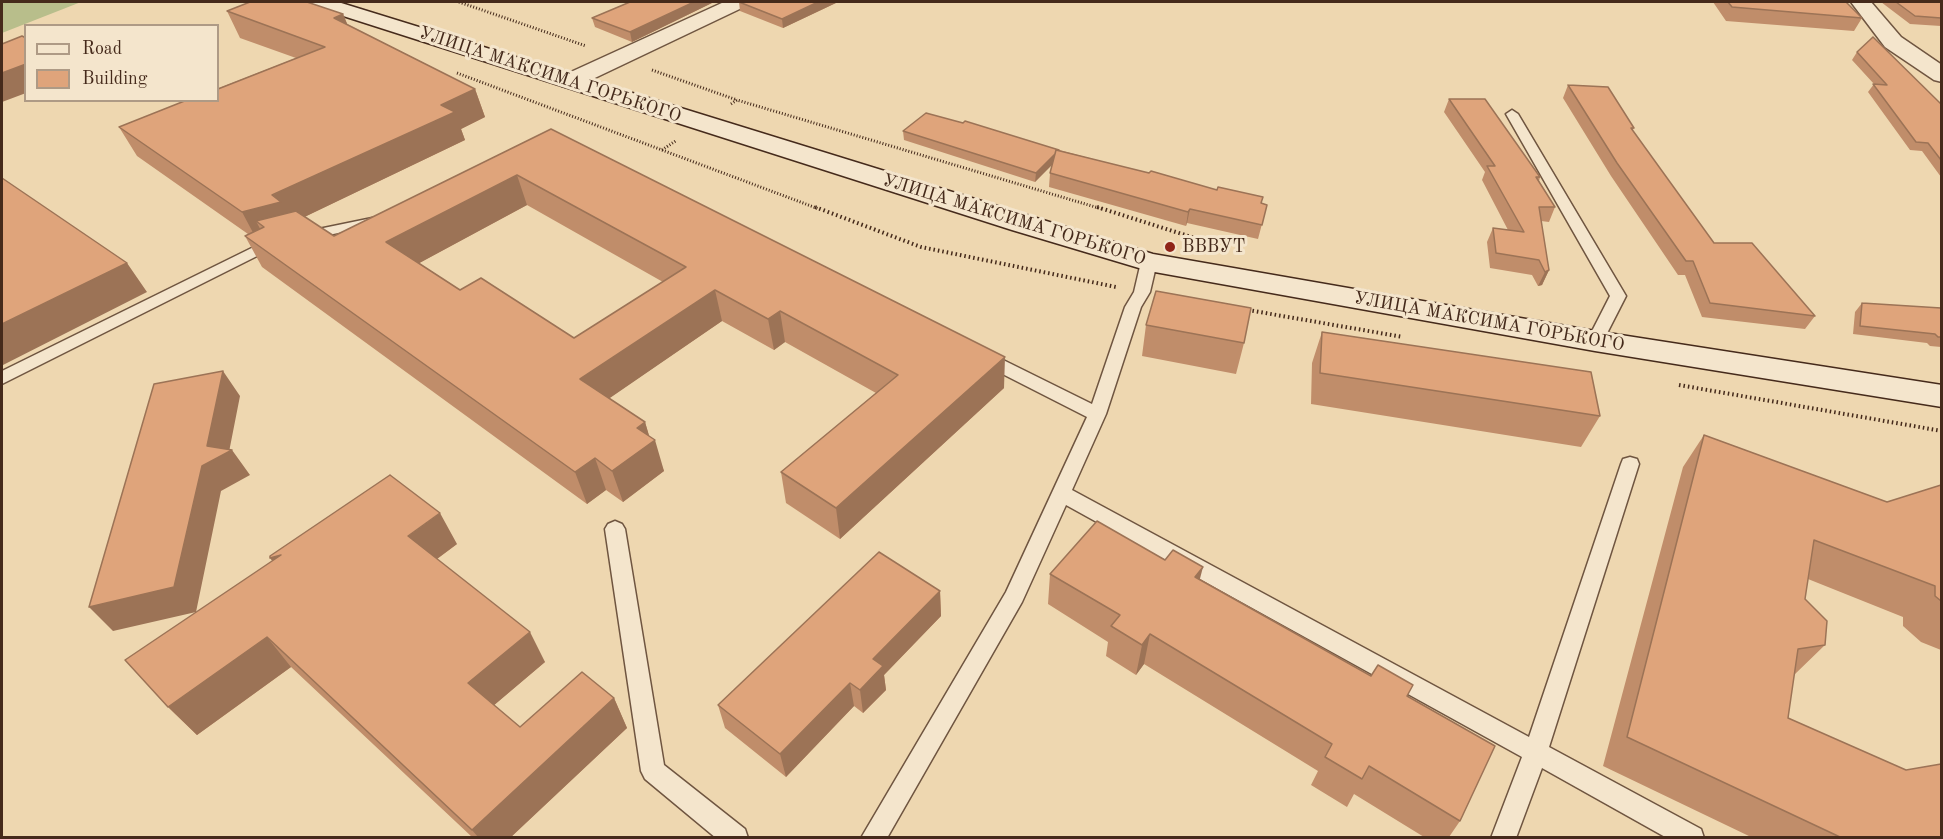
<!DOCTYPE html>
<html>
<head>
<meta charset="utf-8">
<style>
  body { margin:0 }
  #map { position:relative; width:1943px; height:839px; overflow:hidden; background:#eed7b0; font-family:"Old Standard TT",serif }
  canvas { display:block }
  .frame { position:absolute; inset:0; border:3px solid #452a1b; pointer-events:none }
  .legend { position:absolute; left:24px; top:24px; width:195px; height:78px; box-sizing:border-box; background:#f4e5cc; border:2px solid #ae9a85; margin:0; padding:8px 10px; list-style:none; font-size:18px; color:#452a1b }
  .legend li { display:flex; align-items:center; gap:12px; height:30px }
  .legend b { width:30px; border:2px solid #ae9a85 }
</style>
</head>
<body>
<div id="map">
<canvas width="1943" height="839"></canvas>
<div class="frame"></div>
<ul class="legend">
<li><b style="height:8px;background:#f4e5cc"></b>Road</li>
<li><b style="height:16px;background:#dfa47b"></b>Building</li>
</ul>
</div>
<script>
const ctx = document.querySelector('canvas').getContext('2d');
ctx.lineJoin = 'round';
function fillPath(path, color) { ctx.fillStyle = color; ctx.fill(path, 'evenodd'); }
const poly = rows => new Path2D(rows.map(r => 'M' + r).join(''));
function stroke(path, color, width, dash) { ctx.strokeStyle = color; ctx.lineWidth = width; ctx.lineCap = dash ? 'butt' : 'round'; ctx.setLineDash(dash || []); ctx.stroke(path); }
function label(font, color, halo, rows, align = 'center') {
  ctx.font = font + ' "Old Standard TT",serif'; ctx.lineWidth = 6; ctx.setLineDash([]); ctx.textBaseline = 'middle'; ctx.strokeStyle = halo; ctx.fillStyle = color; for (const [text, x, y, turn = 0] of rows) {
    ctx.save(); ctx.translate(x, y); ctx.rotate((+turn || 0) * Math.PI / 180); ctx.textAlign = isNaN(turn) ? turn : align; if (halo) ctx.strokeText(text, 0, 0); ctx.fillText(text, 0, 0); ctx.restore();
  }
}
fillPath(poly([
  [2,2,81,2,2,33]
]), '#b8be8b');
const lane = poly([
  [1512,110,1518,114,1626,296,1601,345,1595,346,1589,345,1587,341,1610,296,1506,114,1512,110],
  [377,217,382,218,384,221,382,224,304,240,297,236,304,232,377,217],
  [274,237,279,239,282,242,279,245,2,384,2,371,274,237],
  [1149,257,1157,262,1150,292,1141,307,1106,414,1072,490,1529,737,1621,464,1623,459,1630,457,1637,459,1639,464,1549,747,1701,829,1704,838,1667,838,1542,768,1516,838,1491,838,1522,757,1066,505,1022,602,887,838,861,838,1006,592,1087,417,977,361,975,357,977,353,983,351,989,353,1092,404,1125,307,1134,292,1141,262,1149,257],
  [615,521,622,524,625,529,664,765,745,829,748,838,716,838,645,779,641,771,605,529,608,524,615,521]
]);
const street = poly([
  [724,2,749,2,746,6,578,86,570,88,562,86,559,81,562,76,724,2],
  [1851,2,1871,2,1901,37,1942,65,1942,82,1934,80,1885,47,1851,2]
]);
const secondary = poly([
  [309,2,338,2,1153,254,1595,331,1942,385,1942,407,1595,351,1149,271,1012,230,312,6,309,2]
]);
stroke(lane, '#6f5540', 3);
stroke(street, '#6f5540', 3);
stroke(secondary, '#452a1b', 3);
stroke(poly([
  [459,2,586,46],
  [652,70,737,100],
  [457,73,819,209],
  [731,104,737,100,1102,209],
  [662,150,677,140]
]), '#452a1b', 3, [1, 2]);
stroke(poly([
  [815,207,921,247,1116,287],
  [1097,207,1204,241,1202,245],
  [1248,310,1403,337],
  [1679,385,1942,431]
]), '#452a1b', 4, [1.5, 3]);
fillPath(lane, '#f4e5cc');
fillPath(street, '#f4e5cc');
fillPath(secondary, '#f4e5cc');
fillPath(poly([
  [630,2,714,2,632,42,595,27,592,18],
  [739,2,838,2,783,28,740,11],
  [1713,2,1846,2,1862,18,1854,31,1726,21],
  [1881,2,1941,2,1941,26,1910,24],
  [227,11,343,14,347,24,475,89,485,117,461,129,465,140,304,217,334,236,551,129,1004,388,840,539,786,503,781,472,876,393,785,342,774,350,722,321,609,398,645,422,649,436,664,471,623,502,606,490,587,504,262,267,245,236,248,234,137,156,119,127,296,58,240,38],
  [527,205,663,282,574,338,460,290,419,263],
  [1857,52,1941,104,1941,177,1922,151,1910,150,1868,92,1874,84,1852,60],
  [1568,85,1634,128,1632,131,1714,243,1815,316,1805,329,1702,317,1685,275,1678,275,1611,176,1563,98],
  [1449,99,1540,177,1539,181,1555,207,1549,222,1541,221,1549,270,1542,285,1538,286,1532,275,1490,268,1487,242,1493,228,1508,230,1482,180,1485,172,1444,112],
  [903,131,1059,150,1267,205,1258,239,1187,223,1186,226,1049,187,1050,173,1052,164,1035,182,904,140],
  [1862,303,1941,308,1941,347,1930,346,1927,343,1853,334,1855,312],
  [1146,325,1244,343,1236,374,1142,356],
  [1322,332,1600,416,1581,447,1311,404,1312,363],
  [1704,435,1887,502,1941,485,1941,650,1921,642,1903,626,1903,617,1808,579,1805,599,1825,645,1794,675,1788,718,1941,837,1751,837,1603,766,1683,467],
  [457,544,437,559,545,662,494,705,520,727,614,698,627,728,511,837,472,837,291,667,197,735,168,707,273,561],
  [1050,574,1200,579,1407,697,1460,821,1449,837,1424,837,1354,794,1347,807,1311,785,1318,771,1144,664,1136,675,1106,656,1108,642,1048,604],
  [940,591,941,616,884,675,886,690,863,713,854,706,786,777,725,728,718,705]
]), '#c08d6a');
fillPath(poly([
  [694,2,714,2,632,42,630,32],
  [818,2,838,2,783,28,782,19],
  [343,14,354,40,334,18],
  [26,64,26,93,2,102,2,73],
  [475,89,485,117,461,129,465,140,292,223,264,227,256,221,266,240,258,242,242,212,441,105],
  [1059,150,1058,159,1035,182,1036,173],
  [517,175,527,205,401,273,386,242],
  [1190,209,1187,223,1186,226,1188,212],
  [127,263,147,292,3,365,2,363,2,324],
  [1549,270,1542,285,1538,286,1545,272],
  [715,290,722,321,591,411,580,379],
  [780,311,785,342,774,350,768,319],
  [1005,357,1004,388,840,539,836,508],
  [223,371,240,396,229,452,232,450,250,475,221,491,196,612,113,631,89,607,202,466],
  [645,422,651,442,655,440,664,471,623,502,612,471,637,428],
  [595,458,606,490,587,504,575,472],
  [440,513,457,544,426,567,408,536],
  [281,555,293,589,270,558],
  [1203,567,1195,598,1195,577],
  [940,591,941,616,884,675,886,690,863,713,860,690,873,659],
  [530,632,545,662,486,712,468,683],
  [1150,634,1144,664,1136,675,1142,645],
  [267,637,291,667,197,735,168,707],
  [850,683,854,706,786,777,780,754],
  [614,698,627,728,511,837,478,837,472,830]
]), '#9c7356');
const building = poly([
  [250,2,307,2,343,14,334,18,475,89,441,105,455,112,272,195,281,202,242,212,119,127,187,100,218,100,218,89,325,47,227,11,250,2],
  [630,2,694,2,630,32,592,18,630,2],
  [739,2,818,2,782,19,739,2],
  [1728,2,1846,2,1862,18,1732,7,1728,2],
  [1896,2,1941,2,1941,18,1915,16,1896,2],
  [22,36,26,38,26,64,2,73,2,44,22,36],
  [1873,37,1941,104,1941,160,1928,143,1916,142,1873,84,1887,85,1857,52,1873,37],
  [1568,85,1608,87,1634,128,1631,128,1714,243,1752,243,1815,316,1710,303,1693,261,1686,261,1617,163,1568,85],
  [1449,99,1485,99,1540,177,1536,177,1555,207,1539,207,1549,270,1545,272,1539,260,1496,253,1493,228,1524,232,1487,166,1495,166,1449,99],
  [926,113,963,123,965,121,1059,150,1056,150,1055,154,1036,173,903,131,926,113],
  [551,129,1005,357,836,508,781,472,898,375,780,311,768,319,715,290,580,379,645,422,637,428,655,440,612,471,595,458,575,472,245,236,264,227,256,221,296,211,334,236,551,129],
  [517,175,686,267,574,338,481,278,460,290,386,242,517,175],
  [1056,150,1149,173,1151,171,1217,190,1218,187,1263,197,1261,203,1267,205,1262,225,1190,209,1188,212,1050,173,1056,150],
  [2,178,127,263,2,324,2,178],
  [1156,291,1251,308,1244,343,1146,325,1156,291],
  [1862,303,1941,308,1941,337,1938,337,1935,334,1860,326,1862,303],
  [1322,332,1591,372,1600,416,1320,373,1322,332],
  [223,371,207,446,232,450,202,466,174,587,89,607,154,384,223,371],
  [1704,435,1887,502,1941,485,1941,601,1935,596,1935,586,1814,540,1805,599,1827,621,1825,645,1798,649,1788,718,1906,770,1941,764,1941,837,1840,837,1627,737,1704,435],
  [390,475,440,513,408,536,530,632,468,683,520,727,582,672,614,698,472,830,267,637,168,707,125,660,281,555,270,558,270,556,390,475],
  [1097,521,1165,560,1173,550,1203,567,1195,577,1371,676,1378,665,1413,685,1407,696,1495,746,1460,821,1369,766,1362,779,1325,757,1332,744,1150,634,1142,645,1111,626,1120,615,1050,574,1097,521],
  [879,552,940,591,873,659,883,666,860,690,850,683,780,754,718,705,879,552]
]);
fillPath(building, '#dfa47b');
stroke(building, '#9c7356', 1.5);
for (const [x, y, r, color] of [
  [1170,247,6,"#8f2418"]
]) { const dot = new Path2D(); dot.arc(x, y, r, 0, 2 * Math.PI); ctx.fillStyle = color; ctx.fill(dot); stroke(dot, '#f4e5cc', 2); }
label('18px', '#452a1b', '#f4e5cc', [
  ["УЛИЦА МАКСИМА ГОРЬКОГО",550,75,18],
  ["УЛИЦА МАКСИМА ГОРЬКОГО",1014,220,17],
  ["УЛИЦА МАКСИМА ГОРЬКОГО",1489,322,10]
]);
label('18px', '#452a1b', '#f4e5cc', [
  ["ВВВУТ",1182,247]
], 'left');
</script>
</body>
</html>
